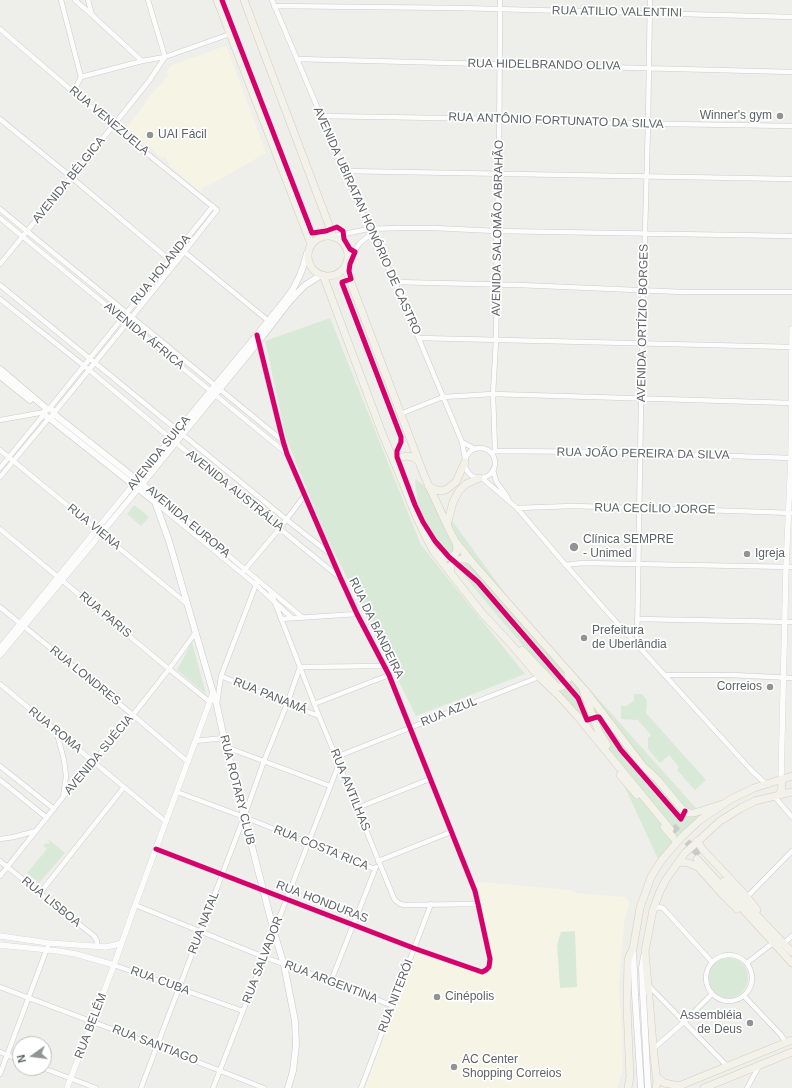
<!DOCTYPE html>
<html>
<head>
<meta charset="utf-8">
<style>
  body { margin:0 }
  #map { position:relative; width:792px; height:1088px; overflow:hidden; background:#eeeeea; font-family:Helvetica,sans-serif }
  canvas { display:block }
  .north { position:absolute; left:12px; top:1036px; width:40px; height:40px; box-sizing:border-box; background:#fff; border:1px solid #bfc0c2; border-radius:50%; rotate:256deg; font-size:11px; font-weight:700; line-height:16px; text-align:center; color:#5f6267 }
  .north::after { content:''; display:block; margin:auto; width:14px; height:18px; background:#919395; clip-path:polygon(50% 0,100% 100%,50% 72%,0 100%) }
</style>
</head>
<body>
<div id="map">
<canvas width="792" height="1088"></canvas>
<div class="north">N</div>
</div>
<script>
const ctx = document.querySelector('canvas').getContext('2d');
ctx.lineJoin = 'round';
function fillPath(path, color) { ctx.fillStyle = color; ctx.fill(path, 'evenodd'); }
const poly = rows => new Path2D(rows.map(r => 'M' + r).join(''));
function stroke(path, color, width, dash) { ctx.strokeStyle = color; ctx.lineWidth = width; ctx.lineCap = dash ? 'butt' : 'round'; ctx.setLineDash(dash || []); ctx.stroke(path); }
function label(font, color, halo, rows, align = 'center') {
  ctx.font = font + ' Helvetica,sans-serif'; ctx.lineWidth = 3.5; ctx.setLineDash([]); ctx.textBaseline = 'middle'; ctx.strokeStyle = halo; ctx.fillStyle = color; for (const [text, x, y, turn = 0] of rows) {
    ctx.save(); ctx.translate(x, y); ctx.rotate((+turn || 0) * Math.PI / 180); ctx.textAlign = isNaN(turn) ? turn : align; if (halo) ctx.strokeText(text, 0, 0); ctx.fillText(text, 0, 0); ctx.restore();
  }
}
fillPath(poly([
  [225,46,227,47,266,153,212,184,204,187,200,192,169,165,165,155,162,158,126,128,147,101,147,99,168,76,166,72,172,65],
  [482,882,570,890,576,893,626,897,628,900,629,904,624,923,619,990,621,1012,623,1070,617,1088,365,1088,416,949,482,972,486,970,490,959,472,885]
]), '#f6f4e5');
fillPath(poly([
  [330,318,421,545,525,674,416,716,325,534,286,438,265,341],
  [415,479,429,489,509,599,703,816,658,859,605,744,583,715,581,717,555,687,557,685,496,614,444,551,419,514],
  [134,505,149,517,141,526,127,514],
  [192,642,206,694,177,670],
  [634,694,642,694,647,700,646,713,706,780,695,790,677,770,679,767,669,755,660,763,648,749,648,738,651,735,638,720,621,719,621,706,627,706,634,700],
  [48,840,49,840,65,853,39,883,27,873,47,849,43,846,46,843,48,844,50,842],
  [575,931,577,987,560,988,557,945,561,932],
  '708 978a20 20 0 1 1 40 0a20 20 0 1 1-40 0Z'
]), '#d8ead7');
stroke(poly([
  [673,826,700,856]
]), '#cacbc9', 7, [7, 3.5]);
const minor = poly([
  [61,0,81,77],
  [75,0,92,15,142,61],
  [88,0,92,15],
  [148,0,165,57],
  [272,0,371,234,395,282,462,442,465,458],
  [274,6,459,8,792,17],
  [0,29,113,126,217,210,174,265,54,413],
  [297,59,792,72],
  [74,91,81,77,142,61,165,57,230,34],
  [320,116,499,119,610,123,792,126],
  [0,119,71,177,172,262],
  [344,171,792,179],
  [0,209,283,441],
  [0,218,286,453],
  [335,236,368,229,400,228,434,228,496,231,792,236],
  [182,250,271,323],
  [348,260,360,243,372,233],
  [0,264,113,126,149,81,165,57],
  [395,282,519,285,683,292,792,292],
  [0,285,287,520,329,553],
  [0,299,88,369,225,484,339,577],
  [419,338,792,347],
  [49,409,213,206],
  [400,414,443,397,493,394,792,403],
  [0,420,45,412],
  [462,442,475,449],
  '465 463a15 15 0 1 1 30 0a15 15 0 1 1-30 0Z',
  [0,450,186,603],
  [495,451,610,452,792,458],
  [491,453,495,451,493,394,496,340,497,285,496,231,499,174,500,0],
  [0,468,45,413],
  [493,470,496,481,508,498],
  [0,477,49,418],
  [482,478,517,508,564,563,610,615,752,771,766,784],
  [156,495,302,617],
  [155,502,256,585,292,618],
  [517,508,573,506,735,511,792,513],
  [0,529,169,669,210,702],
  [565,565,583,563,792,567],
  [243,572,280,528,305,495],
  [270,590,319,716,357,808,393,896,395,900,400,904,405,905,478,904],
  [0,607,133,715,188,762],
  [281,619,357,614],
  [637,619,792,622],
  [637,645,642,343,648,124,650,0],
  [664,675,732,675,792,678],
  [221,676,287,704,319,716],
  [0,684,166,822],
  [217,704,221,676,257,582],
  [314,704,389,675],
  [56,730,64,760,66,776,63,797],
  [195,741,224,738],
  [226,747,330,786],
  [336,757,539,677],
  [0,766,54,809],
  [0,780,47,818],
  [177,792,244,817,375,869],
  [774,796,792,817],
  [357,808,430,779],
  [0,839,14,837,36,831],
  [156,849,416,949,482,972,486,970,489,967,490,959,478,904,475,891,389,675,357,614,340,577,287,454,283,441,258,340],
  [0,861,94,936,97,941,97,946],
  [378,861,451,832],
  [0,876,63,797,133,715,169,669,196,632],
  [40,893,124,787],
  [747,897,792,851],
  [135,905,264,957,331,981,393,1006],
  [653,910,659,907,663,908,712,962],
  [784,943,792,936],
  '706 978a23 23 0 1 1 46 0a23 23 0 1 1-46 0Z',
  [747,963,774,942],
  [114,965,243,1011],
  [331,981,376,867],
  [647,984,727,1066],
  [0,987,157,1046,264,1088],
  [744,996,781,1035,786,1043],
  [653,1049,684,1022,712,994],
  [0,1052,20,1060],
  [43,1068,96,1088],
  [0,1074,49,943],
  [141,1088,244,817,264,761,287,704,300,667,385,666],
  [213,1088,339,764],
  [361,1088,431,904],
  [747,1088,759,1066]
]);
const tertiary = poly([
  [0,648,133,485],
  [0,655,138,489],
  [781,779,786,567,791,458,792,329],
  [0,936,49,943,106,947,115,945,121,943],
  [0,945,58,951,76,954,114,965],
  [67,1088,114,965,133,911,213,693]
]);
const secondary = poly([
  [0,369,47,409],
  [0,376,30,400],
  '44.5 413a4.5 4.5 0 1 1 9 0a4.5 4.5 0 1 1-9 0Z',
  [54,414,156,495,155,502,169,541,217,706,224,738,274,932,284,965,295,1021,296,1045,293,1071,288,1088],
  [49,418,155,502],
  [133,485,257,335,286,299,293,289,300,275,304,264,307,253],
  [138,489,176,442,259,341,289,302,304,286,321,275],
  [633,949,635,994],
  [643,994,642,968,644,956]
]);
const primary = poly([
  [217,0,311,244],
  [244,0,333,236],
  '308 256a20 20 0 1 1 40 0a20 20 0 1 1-40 0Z',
  [345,267,424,475,447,525,455,541,471,561,582,687,598,730,607,745],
  [323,275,382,433,395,464,416,516,426,537,434,552,482,613,510,643,539,677,559,696,578,717,670,829],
  [395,464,398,459,402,457,407,456,413,457,418,461],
  [428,486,436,490,442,491,447,489,456,482,465,462],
  [447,525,453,502,459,491,466,484,479,478],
  [436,553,446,558,453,556,456,553,457,548,456,542],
  [451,573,451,565,454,561,461,559,467,559,471,561],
  [522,650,557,687,560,687,566,684,568,678,568,671],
  [585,690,643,766,657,779,682,809,688,813,694,813,723,804],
  [620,775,637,795],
  [779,795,782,788,781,779],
  [664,827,677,842],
  [686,833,700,820,731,799,754,788,792,776],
  [697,841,703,850,747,897,757,910],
  [695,844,720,821,741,808,755,801,792,792],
  [697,859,792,963],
  [679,862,689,863,698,867,723,895,737,909],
  [724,881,792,952],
  [657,1077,664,1083,680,1086],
  [628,1088,630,1077,627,1006,628,960,630,954,633,949,640,908,651,877,661,861,678,841],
  [656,1088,657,1082,654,1056,645,951,653,910,660,891,667,878,685,853],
  [674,1088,792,1040],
  [704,1088,792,1052]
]);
stroke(minor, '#cbcccb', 5.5);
stroke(tertiary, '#cbcccb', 6);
stroke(secondary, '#cacaca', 7);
stroke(primary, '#d5cfba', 8);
stroke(minor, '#fcfcfc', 4.5);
stroke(tertiary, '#fcfcfc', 5.5);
stroke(secondary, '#fcfcfc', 6);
stroke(primary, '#f3f2ea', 7);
const secondaryBridge = poly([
  [635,994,641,1088],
  [643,994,648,1088]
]);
const primaryBridge = poly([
  [678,841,686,833],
  [685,853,695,844]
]);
stroke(secondaryBridge, '#cacaca', 7, []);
stroke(primaryBridge, '#d5cfba', 8, []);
stroke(secondaryBridge, '#fcfcfc', 6);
stroke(primaryBridge, '#f3f2ea', 7);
stroke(poly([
  [222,0,312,233,326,231,337,227,343,231,344,239,350,249,355,252,350,264,349,271,351,279,342,282,342,283,401,437,401,442,397,451,397,457,415,505,423,522,435,541,449,557,478,582,578,698,587,720,597,717,599,717,621,750,681,819,685,811],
  [156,849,416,949,482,972,486,970,489,967,490,959,478,904,475,891,389,675,357,614,340,577,287,454,283,441,257,335]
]), '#d6006c', 5);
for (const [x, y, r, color] of [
  [780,116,4,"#919395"],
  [150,135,4,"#919395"],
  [574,547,5,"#919395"],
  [747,554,4,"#919395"],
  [584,638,4,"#919395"],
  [770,687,4,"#919395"],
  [437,997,4,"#919395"],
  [750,1023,4,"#919395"],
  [454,1067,4,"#919395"]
]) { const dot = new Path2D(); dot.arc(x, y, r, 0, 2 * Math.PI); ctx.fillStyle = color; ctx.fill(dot); stroke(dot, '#fff', 1.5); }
label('12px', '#5f6267', '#fff', [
  ["RUA ATILIO VALENTINI",617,12,1],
  ["RUA HIDELBRANDO OLIVA",544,65,1],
  ["RUA VENEZUELA",109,121,40],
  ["RUA ANTÔNIO FORTUNATO DA SILVA",556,121,2],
  ["AVENIDA BÉLGICA",69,180,-51],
  ["AVENIDA UBIRATAN HONÓRIO DE CASTRO",367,221,66],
  ["AVENIDA SALOMÃO ABRAHÃO",498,228,-89],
  ["RUA HOLANDA",161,270,-51],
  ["AVENIDA ORTÍZIO BORGES",643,323,-89],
  ["AVENIDA ÁFRICA",144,336,39],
  ["AVENIDA SUIÇA",159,453,-51],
  ["RUA JOÃO PEREIRA DA SILVA",643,454,1],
  ["AVENIDA AUSTRÁLIA",235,491,39],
  ["RUA CECÍLIO JORGE",655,509,1],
  ["AVENIDA EUROPA",188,522,40],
  ["RUA VIENA",94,527,39],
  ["RUA PARIS",105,615,40],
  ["RUA DA BANDEIRA",376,628,64],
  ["RUA LONDRES",85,676,39],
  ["RUA PANAMÁ",270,696,22],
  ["RUA AZUL",449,712,-22],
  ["RUA ROMA",55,730,39],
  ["AVENIDA SUÉCIA",99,755,-50],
  ["RUA ROTARY CLUB",237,790,76],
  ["RUA ANTILHAS",350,790,68],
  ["RUA COSTA RICA",321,848,22],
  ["RUA LISBOA",51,902,39],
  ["RUA HONDURAS",322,902,21],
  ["RUA NATAL",204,923,-69],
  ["RUA SALVADOR",263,960,-69],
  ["RUA CUBA",160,981,20],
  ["RUA ARGENTINA",331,982,21],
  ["RUA NITERÓI",396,996,-69],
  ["RUA BELÉM",91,1026,-69],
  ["RUA SANTIAGO",155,1045,21]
]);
label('12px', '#5f6267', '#fff', [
  ["Winner's gym",772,116,"right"],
  ["UAI Fácil",158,135],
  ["Clínica SEMPRE",583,540],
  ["- Unimed",583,554],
  ["Igreja",755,554],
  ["Prefeitura",592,631],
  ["de Uberlândia",592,645],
  ["Correios",762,687,"right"],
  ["Cinépolis",445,997],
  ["Assembléia",742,1016,"right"],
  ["de Deus",742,1030,"right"],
  ["AC Center",462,1060],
  ["Shopping Correios",462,1074]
], 'left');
</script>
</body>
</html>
